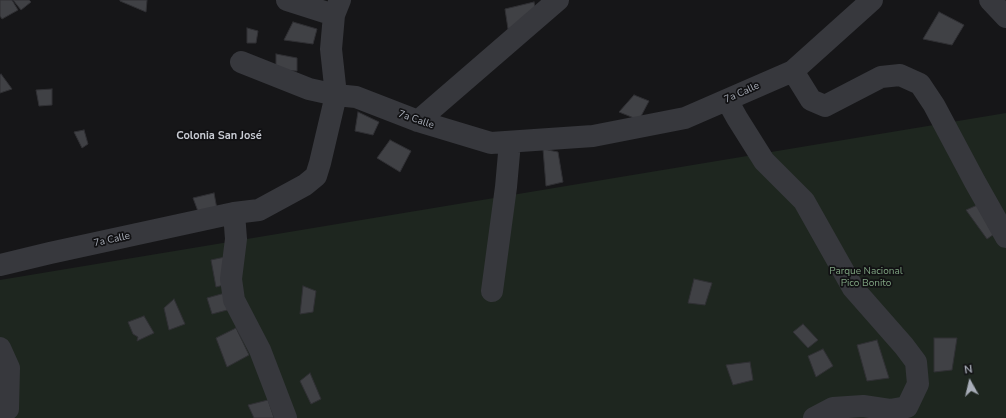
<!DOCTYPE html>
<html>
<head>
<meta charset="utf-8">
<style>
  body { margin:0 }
  #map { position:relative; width:1006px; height:418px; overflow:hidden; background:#161618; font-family:"Nunito Sans",sans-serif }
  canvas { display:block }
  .north { position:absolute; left:950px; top:362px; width:40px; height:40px; -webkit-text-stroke:3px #111113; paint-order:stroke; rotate:352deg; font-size:11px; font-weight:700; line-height:16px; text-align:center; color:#a8adb8 }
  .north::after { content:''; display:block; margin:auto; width:14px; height:18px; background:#a8adb8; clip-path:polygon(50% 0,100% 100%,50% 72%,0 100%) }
</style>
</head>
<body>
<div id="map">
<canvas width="1006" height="418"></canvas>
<div class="north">N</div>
</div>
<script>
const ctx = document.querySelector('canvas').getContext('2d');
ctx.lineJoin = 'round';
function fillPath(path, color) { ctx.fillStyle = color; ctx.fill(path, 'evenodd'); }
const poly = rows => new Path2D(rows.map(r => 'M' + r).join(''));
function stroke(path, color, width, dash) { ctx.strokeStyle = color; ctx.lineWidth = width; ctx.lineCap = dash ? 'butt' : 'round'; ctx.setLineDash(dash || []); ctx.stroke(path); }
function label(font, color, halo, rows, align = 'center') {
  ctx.font = font + ' "Nunito Sans",sans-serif'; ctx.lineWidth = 3.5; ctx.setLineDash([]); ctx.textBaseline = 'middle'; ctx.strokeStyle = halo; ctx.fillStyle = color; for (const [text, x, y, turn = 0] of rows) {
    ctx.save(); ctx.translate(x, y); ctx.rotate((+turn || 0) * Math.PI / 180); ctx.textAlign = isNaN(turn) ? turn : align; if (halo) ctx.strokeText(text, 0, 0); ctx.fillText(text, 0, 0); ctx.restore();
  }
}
fillPath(poly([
  [1006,113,1006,418,0,418,0,280]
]), '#1e261f');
const building = poly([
  [0,0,12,0,18,10,2,19,0,16,0,0],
  [13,0,29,0,31,2,21,10,13,0],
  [120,0,147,0,146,12,120,1,120,0],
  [534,2,537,18,508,29,505,9,534,2],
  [939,12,964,25,952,45,923,39,939,12],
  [293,22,317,29,313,44,284,40,293,22],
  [247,28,258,31,256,43,247,43,247,28],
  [276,54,297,58,297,71,276,70,276,54],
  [1,74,12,89,0,93,0,75,1,74],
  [52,89,52,105,39,106,36,90,52,89],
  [634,95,649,101,639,120,619,112,634,95],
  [358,112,379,122,373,135,355,131,358,112],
  [84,130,88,144,82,148,74,132,84,130],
  [390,140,411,151,400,172,377,158,390,140],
  [543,149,558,152,563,182,546,186,543,149],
  [214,193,217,209,199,214,193,198,214,193],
  [982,203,997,232,987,239,966,210,982,203],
  [225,257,228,284,216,287,211,260,225,257],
  [694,279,712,283,705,305,688,303,694,279],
  [303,286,316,291,313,312,300,314,303,286],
  [225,293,231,309,212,314,207,298,225,293],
  [174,299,185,324,169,330,164,308,174,299],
  [144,316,154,333,137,341,138,337,133,334,128,322,144,316],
  [803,324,818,340,808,348,793,332,803,324],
  [236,328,249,355,227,367,216,338,236,328],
  [934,338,957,338,952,370,934,372,934,338],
  [877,340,889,378,867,381,857,345,877,340],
  [823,349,833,366,816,377,808,356,823,349],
  [750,362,753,380,733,385,726,365,750,362],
  [310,373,321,399,311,404,300,381,310,373],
  [268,400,274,418,254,418,248,405,268,400]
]);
fillPath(building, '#404145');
stroke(building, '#303034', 1);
stroke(poly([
  [287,0,334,15],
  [990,0,1006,17],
  [241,62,309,89,336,95,356,97,418,121,491,143,593,136,685,118,793,71,872,0],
  [793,71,811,100,825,106,881,77,900,75,920,84,934,105,975,182,1006,237],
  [727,100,737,118,764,161,804,201,853,288,904,346,916,362,918,384,907,407,890,410,863,406,833,408,814,418],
  [418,121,558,0],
  [234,213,236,239,231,279,234,300,260,350,286,418],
  [0,265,50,253,234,213,259,210,305,185,316,176,320,163,336,95,331,49,334,15,340,0],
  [492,291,506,187,510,142],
  [0,348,9,368,8,409,0,414]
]), '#37383d', 22);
label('10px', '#a8adb8', '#111113', [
  ["7a Calle",742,93,-24],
  ["7a Calle",416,120,19],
  ["7a Calle",112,240,-12]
]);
label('10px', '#7fa381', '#111113', [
  ["Parque Nacional",866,272],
  ["Pico Bonito",866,284]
]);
label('bold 11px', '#c9ccd4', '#111113', [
  ["Colonia San José",219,136]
]);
</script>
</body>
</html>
